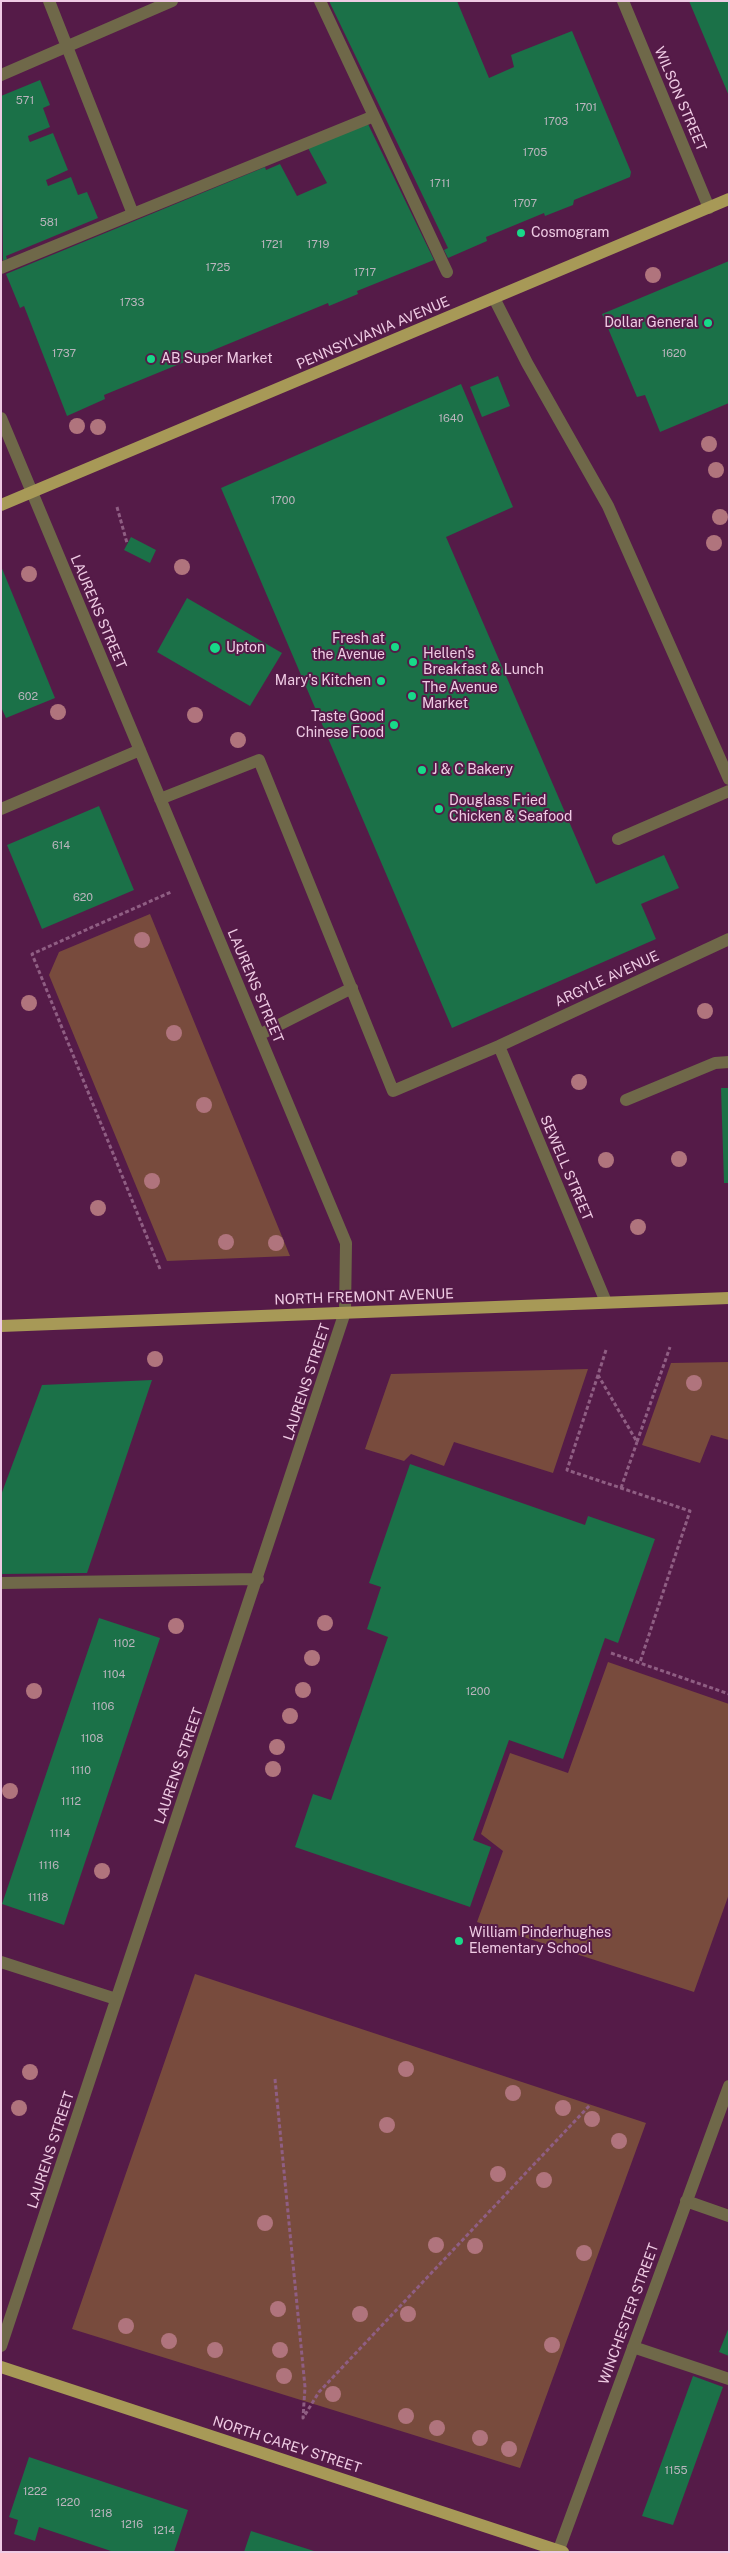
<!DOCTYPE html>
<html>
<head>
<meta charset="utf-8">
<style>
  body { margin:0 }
  #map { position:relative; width:730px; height:2553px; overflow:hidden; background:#551b48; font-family:"Public Sans",sans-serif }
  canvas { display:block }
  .frame { position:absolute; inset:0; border:2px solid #efcbe4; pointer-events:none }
</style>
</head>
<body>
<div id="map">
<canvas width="730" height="2553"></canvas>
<div class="frame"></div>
</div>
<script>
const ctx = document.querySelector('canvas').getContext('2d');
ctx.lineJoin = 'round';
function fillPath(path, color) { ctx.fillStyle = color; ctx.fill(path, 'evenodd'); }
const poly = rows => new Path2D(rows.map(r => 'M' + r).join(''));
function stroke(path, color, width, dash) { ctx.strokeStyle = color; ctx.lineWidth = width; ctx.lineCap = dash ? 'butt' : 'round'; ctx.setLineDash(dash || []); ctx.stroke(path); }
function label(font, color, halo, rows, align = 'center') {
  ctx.font = font + ' "Public Sans",sans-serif'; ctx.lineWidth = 4; ctx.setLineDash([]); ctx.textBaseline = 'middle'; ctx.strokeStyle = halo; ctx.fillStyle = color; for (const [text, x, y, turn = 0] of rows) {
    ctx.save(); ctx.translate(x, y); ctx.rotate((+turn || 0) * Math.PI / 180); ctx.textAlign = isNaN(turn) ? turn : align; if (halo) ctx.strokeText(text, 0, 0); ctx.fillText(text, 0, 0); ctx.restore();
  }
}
fillPath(poly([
  [150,914,290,1256,167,1261,49,975,59,952],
  [729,1362,729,1440,711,1435,700,1463,642,1445,671,1363],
  [588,1369,553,1473,454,1442,444,1466,411,1454,404,1461,365,1449,391,1374],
  [608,1662,729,1704,729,1894,694,1992,477,1922,503,1851,481,1834,510,1753,568,1773],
  [195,1974,646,2123,520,2468,72,2329]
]), '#784b3d');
fillPath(poly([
  [329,1,457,1,489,78,514,67,511,55,572,31,631,172,630,177,574,200,573,205,545,216,544,213,486,237,487,241,448,258,444,250,448,248],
  [689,1,729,1,729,96],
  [40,80,50,105,43,108,50,127,28,136,29,140,30,142,53,133,68,170,46,180,48,186,71,177,78,195,87,192,98,218,6,256,7,259,3,261,1,96],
  [368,124,434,260,357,291,358,294,329,306,328,303,104,395,105,399,67,416,24,306,20,308,6,274,265,167,266,170,280,164,297,196,327,183,308,148],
  [729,261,729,403,660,432,645,395,637,397,602,314],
  [498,376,510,406,482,417,470,387],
  [461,384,513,507,446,537,596,884,664,855,679,888,641,904,656,939,452,1028,221,488],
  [131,537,156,550,150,563,124,550],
  [1,566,55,698,6,718,1,707],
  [187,598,282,653,250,706,157,652],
  [99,806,134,890,42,929,7,845],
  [721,1088,729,1088,729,1183,724,1183],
  [152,1380,87,1573,1,1574,1,1495,42,1385],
  [410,1464,585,1525,588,1516,655,1539,618,1643,605,1638,563,1759,509,1740,473,1840,491,1847,470,1907,295,1847,313,1794,331,1800,388,1637,367,1629,381,1587,369,1583],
  [99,1618,160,1638,64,1925,2,1904],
  [729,2327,729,2356,719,2352],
  [693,2376,723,2387,673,2525,642,2516],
  [29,2457,188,2510,174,2552,114,2552,39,2527,35,2541,14,2534,18,2520,9,2517],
  [251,2531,314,2551,314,2552,244,2552]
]), '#1b7148');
stroke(poly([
  [117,507,127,543],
  [160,1269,32,954,171,892],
  [606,1350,598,1375,637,1442,670,1347],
  [598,1375,567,1470,690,1511,640,1662],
  [621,1488,637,1442],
  [611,1653,729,1694],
  [275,2079,305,2387,303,2418,319,2392,590,2105]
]), '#8f5e83', 3, [4, 2.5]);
stroke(poly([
  [623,1,709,208],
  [1,75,172,1],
  [374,116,447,272],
  [133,214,374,116,320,1],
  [1,268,133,214,49,1],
  [494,298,527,363,608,506,729,779],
  [1,418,346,1243,345,1312,1,2346],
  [160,799,259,760,393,1091,499,1046,729,939],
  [1,809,140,750],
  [618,839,729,791],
  [259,1035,352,988],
  [499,1046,606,1302],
  [626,1100,715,1063,729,1062],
  [1,1583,258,1579],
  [1,1962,116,1999],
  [686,2201,729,2216],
  [633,2347,729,2379],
  [558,2552,729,2086]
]), '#6f6849', 12);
stroke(poly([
  [1,505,729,199],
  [1,1326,729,1298],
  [1,2367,563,2552]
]), '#a79957', 12);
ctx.fillStyle = '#b0747d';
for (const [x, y] of [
  [653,275],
  [77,426],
  [98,427],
  [709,444],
  [716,470],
  [720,517],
  [714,543],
  [182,567],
  [29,574],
  [58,712],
  [195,715],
  [238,740],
  [142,940],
  [29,1003],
  [705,1011],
  [174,1033],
  [579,1082],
  [204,1105],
  [679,1159],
  [606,1160],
  [152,1181],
  [98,1208],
  [638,1227],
  [226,1242],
  [276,1243],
  [155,1359],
  [694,1383],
  [325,1623],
  [176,1626],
  [312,1658],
  [303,1690],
  [34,1691],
  [290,1716],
  [277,1747],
  [273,1769],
  [10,1791],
  [102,1871],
  [406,2069],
  [30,2072],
  [513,2093],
  [19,2108],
  [563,2108],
  [592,2119],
  [387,2125],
  [619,2141],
  [498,2174],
  [544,2180],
  [265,2223],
  [436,2245],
  [475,2246],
  [584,2253],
  [278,2309],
  [360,2314],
  [408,2314],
  [126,2326],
  [169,2341],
  [552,2345],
  [215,2350],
  [280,2350],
  [284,2376],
  [333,2394],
  [406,2416],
  [437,2428],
  [480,2438],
  [509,2449]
]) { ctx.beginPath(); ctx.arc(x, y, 8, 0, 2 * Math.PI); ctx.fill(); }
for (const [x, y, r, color] of [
  [521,233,5,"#18d989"],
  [708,323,5,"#18d989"],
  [151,359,5,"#18d989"],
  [395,647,5,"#18d989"],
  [215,648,6,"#18d989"],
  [413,662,5,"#18d989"],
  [381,681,5,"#18d989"],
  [412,696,5,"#18d989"],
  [394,725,5,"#18d989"],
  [422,770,5,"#18d989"],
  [439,809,5,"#18d989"],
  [459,1941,5,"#18d989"]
]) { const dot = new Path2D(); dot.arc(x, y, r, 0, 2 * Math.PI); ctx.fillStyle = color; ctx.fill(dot); stroke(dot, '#551b48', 2); }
label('11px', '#bab4bd', null, [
  ["571",25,101],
  ["1701",586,108],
  ["1703",556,122],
  ["1705",535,153],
  ["1711",440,184],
  ["1707",525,204],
  ["581",49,223],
  ["1721",272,245],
  ["1719",318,245],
  ["1725",218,268],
  ["1717",365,273],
  ["1733",132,303],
  ["1737",64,354],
  ["1620",674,354],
  ["1640",451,419],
  ["1700",283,501],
  ["602",28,697],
  ["614",61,846],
  ["620",83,898],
  ["1102",124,1644],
  ["1104",114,1675],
  ["1200",478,1692],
  ["1106",103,1707],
  ["1108",92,1739],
  ["1110",81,1771],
  ["1112",71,1802],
  ["1114",60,1834],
  ["1116",49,1866],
  ["1118",38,1898],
  ["1155",676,2471],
  ["1222",35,2492],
  ["1220",68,2503],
  ["1218",101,2514],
  ["1216",132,2525],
  ["1214",164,2531]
]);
label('14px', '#efcbe4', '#551b48', [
  ["WILSON STREET",680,99,67],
  ["PENNSYLVANIA AVENUE",373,333,-23],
  ["LAURENS STREET",98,612,67],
  ["ARGYLE AVENUE",607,979,-25],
  ["LAURENS STREET",255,986,67],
  ["SEWELL STREET",566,1168,67],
  ["NORTH FREMONT AVENUE",364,1297,-2],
  ["LAURENS STREET",307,1382,-72],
  ["LAURENS STREET",179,1766,-71],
  ["LAURENS STREET",51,2150,-72],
  ["WINCHESTER STREET",629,2314,-70],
  ["NORTH CAREY STREET",287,2445,18]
]);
label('14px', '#efcbe4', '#551b48', [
  ["Cosmogram",531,233],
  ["Dollar General",698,323,"right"],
  ["AB Super Market",161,359],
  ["Fresh at",385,639,"right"],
  ["the Avenue",385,655,"right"],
  ["Upton",226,648],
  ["Hellen's",423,654],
  ["Breakfast & Lunch",423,670],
  ["Mary's Kitchen",371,681,"right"],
  ["The Avenue",422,688],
  ["Market",422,704],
  ["Taste Good",384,717,"right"],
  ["Chinese Food",384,733,"right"],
  ["J & C Bakery",432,770],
  ["Douglass Fried",449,801],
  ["Chicken & Seafood",449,817],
  ["William Pinderhughes",469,1933],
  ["Elementary School",469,1949]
], 'left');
</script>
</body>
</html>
